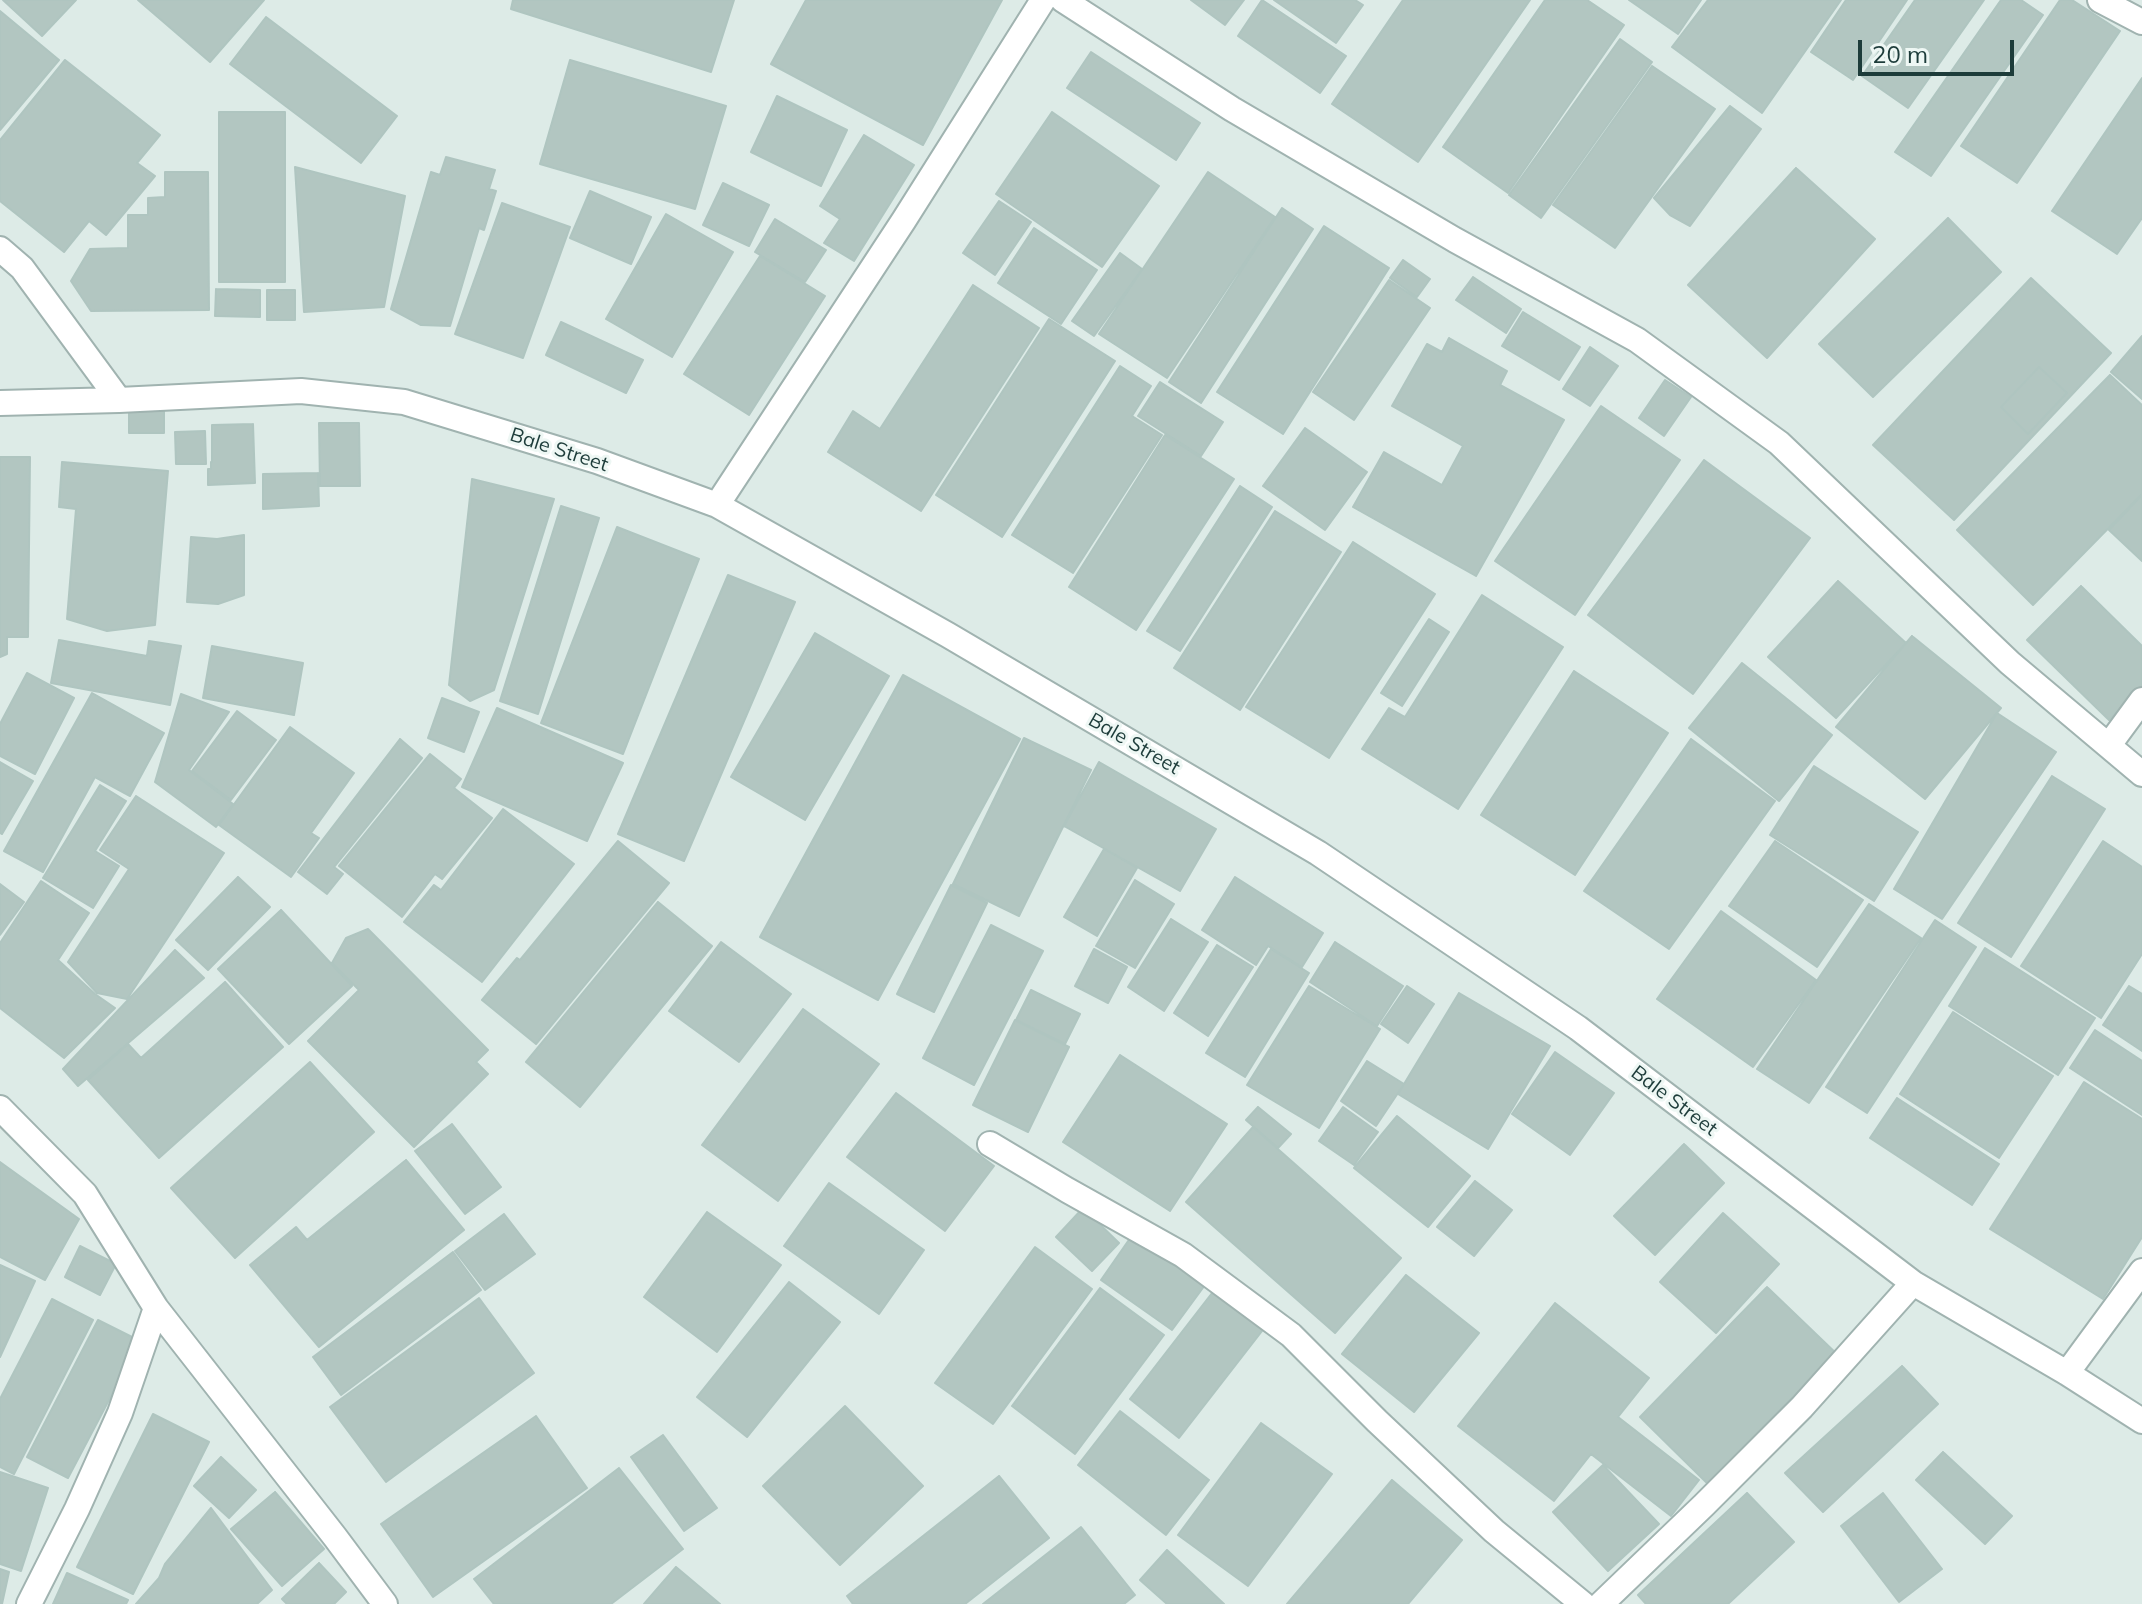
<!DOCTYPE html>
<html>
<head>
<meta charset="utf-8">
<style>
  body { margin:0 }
  #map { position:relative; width:2142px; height:1604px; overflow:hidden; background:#ddebe7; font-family:Mulish,sans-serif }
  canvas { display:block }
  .scale { position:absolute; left:1858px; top:40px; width:156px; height:36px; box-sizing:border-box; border:4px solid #1d3c3a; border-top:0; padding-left:10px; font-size:24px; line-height:28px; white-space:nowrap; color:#1d3c3a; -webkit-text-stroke:6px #eef7f4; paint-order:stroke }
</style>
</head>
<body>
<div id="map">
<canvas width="2142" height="1604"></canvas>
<div class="scale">20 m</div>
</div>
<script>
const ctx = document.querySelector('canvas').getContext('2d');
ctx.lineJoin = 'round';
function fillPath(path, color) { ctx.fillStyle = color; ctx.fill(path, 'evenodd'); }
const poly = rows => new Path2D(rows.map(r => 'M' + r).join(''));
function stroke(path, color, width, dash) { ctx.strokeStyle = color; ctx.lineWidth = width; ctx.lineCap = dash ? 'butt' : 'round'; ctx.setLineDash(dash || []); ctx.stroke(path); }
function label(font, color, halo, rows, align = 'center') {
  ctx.font = font + ' Mulish,sans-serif'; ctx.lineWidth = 6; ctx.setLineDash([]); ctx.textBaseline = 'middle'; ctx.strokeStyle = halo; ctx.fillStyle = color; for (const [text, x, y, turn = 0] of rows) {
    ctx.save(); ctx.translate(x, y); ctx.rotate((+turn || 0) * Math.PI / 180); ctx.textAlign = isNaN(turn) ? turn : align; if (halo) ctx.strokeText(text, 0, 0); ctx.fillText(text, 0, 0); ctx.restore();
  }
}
const building = poly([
  [3,0,76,0,42,36,3,0],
  [138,0,264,0,210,62,138,0],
  [513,0,734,0,711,72,511,9,513,0],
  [806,0,1002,0,923,145,771,64,806,0],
  [1191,0,1244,0,1225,25,1191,0],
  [1262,0,1346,56,1320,93,1238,36,1262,0],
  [1274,0,1355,0,1363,5,1336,43,1274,0],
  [1403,0,1530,0,1418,162,1332,104,1403,0],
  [1545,0,1587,0,1624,25,1508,193,1443,147,1545,0],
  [1629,0,1701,0,1678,34,1629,0],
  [1708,0,1841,0,1762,113,1672,47,1708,0],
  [1846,0,1907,0,1853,80,1811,52,1846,0],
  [1915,0,1984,0,1908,108,1862,76,1915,0],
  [2001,0,2021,0,2043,15,1931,176,1895,152,2001,0],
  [2060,0,2072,0,2120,31,2017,183,1961,146,2060,0],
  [0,11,59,60,0,130,0,11],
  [266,17,397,116,361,163,230,64,266,17],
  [1620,39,1652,62,1541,218,1509,195,1620,39],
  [1091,52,1200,123,1176,160,1067,88,1091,52],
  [65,60,160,135,137,163,155,176,106,235,89,221,64,252,0,201,0,140,65,60],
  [570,60,726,106,695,209,540,164,570,60],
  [1652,66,1715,109,1615,248,1553,205,1652,66],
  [2142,78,2142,218,2117,254,2052,211,2142,78],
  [777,96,847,130,821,186,751,152,777,96],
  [1730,106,1761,129,1690,226,1670,215,1654,198,1730,106],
  [219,112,285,112,285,282,219,282,219,112],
  [1052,112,1159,186,1102,267,996,194,1052,112],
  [864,135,914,165,854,261,824,243,840,219,820,206,864,135],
  [446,157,495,170,489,189,496,191,484,230,479,228,450,326,421,325,391,309,431,172,440,175,446,157],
  [295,167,405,196,384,307,304,312,295,167],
  [1796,168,1875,239,1767,358,1688,285,1796,168],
  [165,172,208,172,209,310,91,311,71,281,90,249,128,248,128,215,148,215,148,198,165,197,165,172],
  [1208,172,1275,217,1167,378,1099,334,1208,172],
  [723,183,769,205,749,246,703,225,723,183],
  [590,191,651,217,631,264,570,238,590,191],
  [999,201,1031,222,995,275,963,253,999,201],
  [502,203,570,227,523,358,455,334,502,203],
  [1282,208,1313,229,1201,403,1169,382,1282,208],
  [666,214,733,252,672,357,606,319,666,214],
  [1948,218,2001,272,1873,397,1819,344,1948,218],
  [775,219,826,250,805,282,755,252,775,219],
  [1324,226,1389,268,1283,434,1217,392,1324,226],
  [1034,228,1097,270,1061,324,998,283,1034,228],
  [1120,253,1142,269,1094,336,1072,321,1120,253],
  [760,256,825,296,749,415,684,374,760,256],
  [1403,260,1430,279,1417,297,1390,278,1403,260],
  [1473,277,1521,309,1506,333,1456,300,1473,277],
  [2031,278,2111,353,1954,520,1873,445,2031,278],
  [2039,367,2067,393,2028,434,2001,407,2039,367],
  [1389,280,1430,308,1354,420,1313,392,1389,280],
  [973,285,1039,328,921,511,828,452,853,411,880,429,973,285],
  [216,289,260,290,260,317,215,316,216,289],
  [267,290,295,290,295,320,267,320,267,290],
  [1523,312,1580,347,1559,380,1502,346,1523,312],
  [1049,319,1115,361,1002,537,936,495,1049,319],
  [561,322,643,360,626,393,546,355,561,322],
  [2142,336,2142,399,2111,372,2142,336],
  [1449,338,1507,371,1500,385,1564,420,1476,576,1353,507,1384,452,1442,485,1463,446,1392,406,1427,344,1442,352,1449,338],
  [1590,347,1618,366,1590,406,1563,389,1590,347],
  [1120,366,1151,386,1132,416,1162,435,1073,573,1012,535,1120,366],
  [2039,367,2067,393,2028,434,2001,407,2039,367],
  [2110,375,2142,405,2142,494,2033,605,1957,530,2110,375],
  [1665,380,1691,397,1664,436,1639,418,1665,380],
  [1160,382,1223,422,1201,456,1138,416,1160,382],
  [1601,406,1680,460,1575,615,1495,561,1601,406],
  [129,411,164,411,164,433,129,433,129,411],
  [319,423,359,423,360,486,320,486,319,423],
  [253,424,255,483,208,485,208,469,211,469,211,462,212,462,212,425,253,424],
  [1305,428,1367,472,1325,530,1263,486,1305,428],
  [205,431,206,464,176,464,175,432,205,431],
  [1165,435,1234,479,1136,630,1069,587,1165,435],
  [0,457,30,457,28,637,7,637,7,654,0,657,0,457],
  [1704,460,1810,538,1693,694,1588,615,1704,460],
  [62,462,168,471,155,625,107,631,67,619,76,509,59,507,62,462],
  [318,473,319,506,263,509,263,474,318,473],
  [472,479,554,499,494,690,470,701,449,685,472,479],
  [1240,486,1272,507,1180,651,1147,631,1240,486],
  [2141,496,2142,497,2142,561,2109,530,2141,496],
  [561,506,599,518,538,714,500,701,561,506],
  [1275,511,1341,552,1240,710,1174,668,1275,511],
  [617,527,699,559,623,754,541,723,617,527],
  [244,535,244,595,218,604,187,602,191,537,217,539,244,535],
  [1353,542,1435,594,1329,758,1246,707,1353,542],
  [728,575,795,602,684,861,618,834,728,575],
  [1838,581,1906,643,1836,718,1768,657,1838,581],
  [2081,586,2142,646,2142,686,2109,720,2027,640,2081,586],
  [1482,595,1563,647,1458,809,1362,749,1389,708,1405,717,1482,595],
  [1429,619,1449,632,1402,706,1381,693,1429,619],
  [815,633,889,676,805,820,731,777,815,633],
  [1912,636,2001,708,1925,799,1836,727,1912,636],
  [59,640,147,656,149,641,181,646,170,705,51,683,59,640],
  [212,646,303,663,294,715,203,698,212,646],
  [1742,663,1832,735,1779,801,1689,728,1742,663],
  [1574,671,1668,733,1575,875,1481,815,1574,671],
  [27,673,74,698,35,774,0,756,0,724,27,673],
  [903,675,1020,739,878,1000,760,937,903,675],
  [92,693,164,733,130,796,95,777,43,872,4,851,92,693],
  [181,694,229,712,189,770,233,804,216,827,155,782,181,694],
  [442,698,479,712,464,752,428,738,442,698],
  [497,708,623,763,587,841,462,787,497,708],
  [237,711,276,740,231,800,192,771,237,711],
  [1997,713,2056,752,1942,919,1894,889,1997,713],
  [290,727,354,773,311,833,319,838,291,877,219,825,290,727],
  [1024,738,1091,770,1019,916,953,884,1024,738],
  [400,739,422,758,334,867,343,874,327,894,298,872,400,739],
  [1691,739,1775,801,1669,949,1584,891,1691,739],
  [430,754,461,779,454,788,492,818,442,879,435,874,402,917,339,866,430,754],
  [0,762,33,781,2,834,0,833,0,762],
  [1099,762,1216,829,1180,891,1064,826,1099,762],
  [1814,766,1918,832,1874,901,1770,835,1814,766],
  [2052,776,2105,809,2011,957,1958,923,2052,776],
  [100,785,126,801,95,851,119,866,93,908,43,878,100,785],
  [136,796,224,853,127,999,97,993,68,962,129,869,100,850,136,796],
  [503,809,574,864,482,982,404,922,434,885,441,890,503,809],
  [618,841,669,883,536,1044,482,1000,517,958,520,960,618,841],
  [1775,841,1863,900,1817,967,1729,906,1775,841],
  [2103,841,2142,867,2142,954,2101,1018,2021,966,2103,841],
  [1104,849,1137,868,1097,936,1064,917,1104,849],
  [238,877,270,907,208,970,176,940,238,877],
  [1235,877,1323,933,1302,967,1268,946,1256,965,1202,930,1235,877],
  [1135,880,1174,904,1135,968,1096,946,1135,880],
  [41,881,89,913,58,960,95,994,115,1008,64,1058,0,1008,0,943,41,881],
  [0,884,24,902,0,935,0,884],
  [951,885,987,903,934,1012,897,994,951,885],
  [658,902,712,946,580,1107,526,1062,658,902],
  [1869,904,1921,938,1809,1103,1757,1069,1869,904],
  [281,910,352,986,289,1044,218,969,281,910],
  [1721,911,1816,980,1753,1067,1657,999,1721,911],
  [1171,919,1208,942,1164,1011,1128,987,1171,919],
  [1935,920,1976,947,1867,1113,1826,1087,1935,920],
  [991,925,1043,951,974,1085,923,1058,991,925],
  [368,929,488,1050,476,1062,488,1074,414,1147,308,1041,359,990,332,963,346,938,368,929],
  [721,942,791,994,739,1062,669,1011,721,942],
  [1335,942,1403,986,1377,1026,1310,982,1335,942],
  [1217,945,1253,967,1208,1036,1174,1013,1217,945],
  [1985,948,2095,1018,2058,1075,1949,1006,1985,948],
  [1094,949,1127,967,1108,1003,1075,986,1094,949],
  [1271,949,1309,973,1245,1077,1206,1053,1271,949],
  [175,950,204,978,78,1086,63,1069,175,950],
  [225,982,283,1047,159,1158,88,1080,128,1044,141,1058,225,982],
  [1309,986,1380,1029,1319,1128,1247,1085,1309,986],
  [1407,986,1434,1004,1408,1043,1381,1024,1407,986],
  [2129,986,2142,994,2142,1051,2103,1025,2129,986],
  [1031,990,1080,1014,1065,1044,1016,1020,1031,990],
  [1459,993,1550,1046,1488,1149,1398,1094,1459,993],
  [803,1009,879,1064,778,1201,702,1145,803,1009],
  [1953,1012,2053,1076,1999,1158,1900,1094,1953,1012],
  [1015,1020,1069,1047,1028,1132,973,1105,1015,1020],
  [2095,1030,2142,1061,2142,1115,2070,1068,2095,1030],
  [1555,1052,1614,1093,1570,1155,1512,1114,1555,1052],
  [1120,1055,1227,1124,1170,1211,1063,1142,1120,1055],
  [1367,1061,1404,1084,1376,1126,1341,1101,1367,1061],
  [310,1062,374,1132,235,1258,171,1188,310,1062],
  [2084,1082,2142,1119,2142,1237,2103,1299,1990,1229,2084,1082],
  [896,1093,994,1166,945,1231,847,1157,896,1093],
  [1897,1098,1999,1164,1972,1205,1870,1138,1897,1098],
  [1258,1107,1291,1134,1278,1148,1246,1120,1258,1107],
  [1343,1107,1378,1132,1354,1165,1319,1141,1343,1107],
  [1397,1116,1470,1176,1428,1227,1354,1168,1397,1116],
  [452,1124,501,1187,465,1214,415,1151,452,1124],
  [1253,1127,1401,1258,1335,1333,1186,1202,1253,1127],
  [1684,1144,1724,1183,1655,1255,1614,1216,1684,1144],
  [406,1160,464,1230,319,1347,250,1265,296,1227,307,1240,406,1160],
  [0,1162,79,1219,45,1280,0,1257,0,1162],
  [1475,1181,1512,1210,1474,1256,1437,1227,1475,1181],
  [829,1183,924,1250,879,1314,784,1246,829,1183],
  [1083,1208,1119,1243,1092,1271,1056,1237,1083,1208],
  [707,1212,781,1265,717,1352,644,1297,707,1212],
  [1723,1213,1779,1264,1716,1333,1660,1282,1723,1213],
  [504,1214,535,1254,485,1290,455,1251,504,1214],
  [1133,1234,1205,1285,1172,1330,1101,1280,1133,1234],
  [80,1246,116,1264,100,1295,65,1277,80,1246],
  [1035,1247,1092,1289,993,1424,935,1383,1035,1247],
  [453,1252,481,1290,341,1395,313,1357,453,1252],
  [0,1265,35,1281,0,1357,0,1265],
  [1406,1275,1479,1333,1414,1412,1342,1354,1406,1275],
  [789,1282,840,1322,747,1437,697,1397,789,1282],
  [1219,1284,1269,1322,1179,1438,1130,1399,1219,1284],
  [1767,1287,1841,1358,1713,1489,1640,1417,1767,1287],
  [1100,1288,1164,1335,1075,1454,1012,1406,1100,1288],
  [479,1298,534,1373,386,1482,330,1407,479,1298],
  [52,1299,93,1320,14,1474,0,1467,0,1399,52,1299],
  [1555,1303,1649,1378,1618,1417,1699,1480,1671,1516,1591,1454,1554,1501,1458,1426,1555,1303],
  [98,1320,140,1341,68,1478,27,1457,98,1320],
  [1902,1366,1938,1404,1823,1512,1785,1473,1902,1366],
  [845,1406,923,1486,840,1565,763,1486,845,1406],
  [1120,1411,1209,1480,1166,1535,1078,1465,1120,1411],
  [153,1414,209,1442,133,1594,77,1567,153,1414],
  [536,1416,587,1488,433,1597,381,1524,536,1416],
  [1261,1423,1332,1474,1248,1586,1178,1535,1261,1423],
  [663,1435,717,1508,684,1531,631,1457,663,1435],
  [1943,1452,2012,1516,1985,1544,1916,1480,1943,1452],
  [221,1457,256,1490,229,1518,194,1486,221,1457],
  [1603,1465,1659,1524,1608,1571,1553,1512,1603,1465],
  [619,1468,683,1549,611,1604,494,1604,474,1579,619,1468],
  [0,1472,48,1488,21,1571,0,1564,0,1472],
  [999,1476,1049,1538,965,1604,853,1604,847,1596,999,1476],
  [1392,1480,1462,1540,1408,1604,1287,1604,1392,1480],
  [275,1492,324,1549,282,1586,231,1529,275,1492],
  [1747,1493,1794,1542,1728,1604,1646,1604,1638,1595,1747,1493],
  [1883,1493,1942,1569,1899,1602,1841,1526,1883,1493],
  [211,1508,272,1590,257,1604,136,1604,159,1578,165,1564,211,1508],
  [1081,1527,1135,1595,1124,1604,983,1604,1081,1527],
  [1167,1550,1224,1604,1167,1604,1140,1580,1167,1550],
  [319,1563,346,1592,334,1604,287,1604,282,1599,319,1563],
  [676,1567,720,1604,644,1604,676,1567],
  [0,1569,9,1572,2,1604,0,1604,0,1569],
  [67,1573,128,1600,126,1604,53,1604,67,1573]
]);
fillPath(building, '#b2c6c1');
stroke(building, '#afc5c0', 2);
const minor = poly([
  [1063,0,1232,109,1455,240,1637,340,1779,443,2010,663,2142,774],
  [2100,0,2142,22],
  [0,249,22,268,119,400],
  [0,403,119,400,301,391,404,402,597,461,717,505,948,635,1318,853,1578,1028,1913,1283,2067,1373,2142,1421],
  [717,505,904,220,1043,0],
  [2109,745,2142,700],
  [0,1108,85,1194,156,1308,335,1537,385,1604],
  [990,1144,1067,1190,1183,1255,1291,1335,1377,1421,1494,1531,1583,1604],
  [2067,1373,2142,1271],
  [29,1604,77,1509,120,1413,156,1308],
  [1601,1604,1704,1505,1802,1407,1913,1283]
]);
stroke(minor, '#a0b3b0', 28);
stroke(minor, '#fff', 24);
label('20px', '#1d3c3a', '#eef7f4', [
  ["Bale Street",559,450,18],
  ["Bale Street",1134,744,30],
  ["Bale Street",1674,1101,37]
]);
</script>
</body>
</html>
